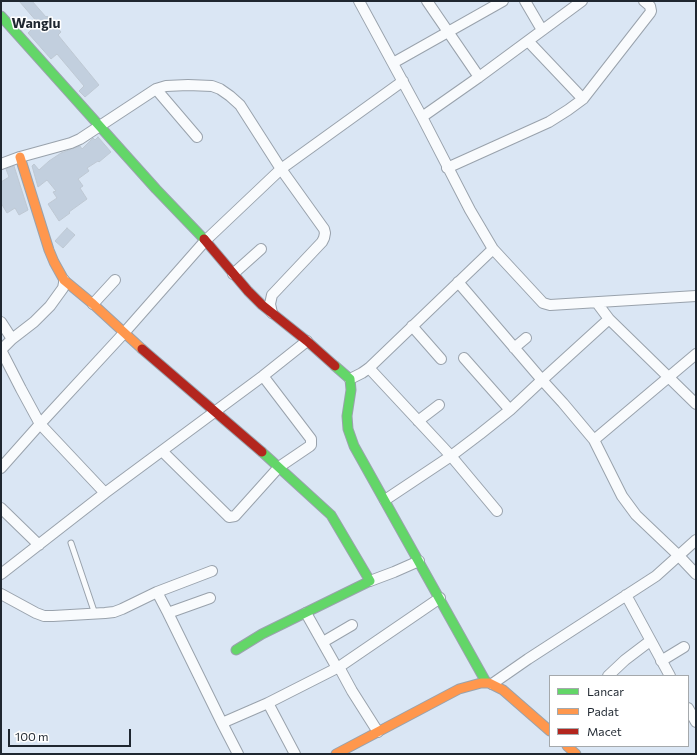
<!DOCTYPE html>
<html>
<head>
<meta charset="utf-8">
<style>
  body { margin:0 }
  #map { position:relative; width:697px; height:755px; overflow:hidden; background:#dae6f4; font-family:Commissioner,sans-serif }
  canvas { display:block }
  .frame { position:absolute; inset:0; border:2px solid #1f2730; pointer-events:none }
  .legend { position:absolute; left:549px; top:675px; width:140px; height:72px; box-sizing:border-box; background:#fff; border:1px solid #a5a9ac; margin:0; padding:5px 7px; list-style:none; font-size:12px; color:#1f2730 }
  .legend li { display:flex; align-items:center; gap:8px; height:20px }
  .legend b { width:20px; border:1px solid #a5a9ac }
  .scale { position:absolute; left:8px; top:729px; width:123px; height:18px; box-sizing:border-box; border:2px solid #1f2730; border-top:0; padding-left:5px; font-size:12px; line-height:14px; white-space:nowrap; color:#1f2730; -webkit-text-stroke:3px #fff; paint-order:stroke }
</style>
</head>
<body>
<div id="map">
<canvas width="697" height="755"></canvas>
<div class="frame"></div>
<ul class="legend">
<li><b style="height:5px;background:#63d668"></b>Lancar</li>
<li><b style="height:5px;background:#ff974d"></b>Padat</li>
<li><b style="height:5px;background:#b3261e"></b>Macet</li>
</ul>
<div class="scale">100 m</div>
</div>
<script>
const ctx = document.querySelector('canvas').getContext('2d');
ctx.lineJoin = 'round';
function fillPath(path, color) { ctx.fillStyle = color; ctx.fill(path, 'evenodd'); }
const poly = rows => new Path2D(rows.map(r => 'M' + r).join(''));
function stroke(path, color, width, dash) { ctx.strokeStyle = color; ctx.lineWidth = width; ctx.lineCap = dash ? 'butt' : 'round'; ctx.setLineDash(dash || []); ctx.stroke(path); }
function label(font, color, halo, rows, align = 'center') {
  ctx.font = font + ' Commissioner,sans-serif'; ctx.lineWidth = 3; ctx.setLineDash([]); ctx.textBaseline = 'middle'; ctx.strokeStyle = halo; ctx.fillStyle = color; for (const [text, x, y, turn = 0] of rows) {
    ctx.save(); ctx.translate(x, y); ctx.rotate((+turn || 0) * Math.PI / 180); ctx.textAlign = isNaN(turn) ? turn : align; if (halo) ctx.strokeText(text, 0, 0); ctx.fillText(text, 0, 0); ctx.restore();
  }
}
const building = poly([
  [19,1,32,1,46,17,47,16,61,32,58,35,99,85,85,97,79,91,84,86,57,54,51,59,28,33,38,23,19,1],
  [98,137,111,152,99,162,98,161,87,168,89,171,78,179,83,186,80,188,87,199,69,212,70,213,59,221,48,204,57,198,53,192,56,191,47,180,38,187,32,166,34,164,39,170,49,161,61,153,80,146,82,149,93,138,95,140,98,137],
  [14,166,28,210,19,215,15,208,7,213,1,203,1,182,9,177,6,169,14,166],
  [67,228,75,235,63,248,55,241,67,228]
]);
fillPath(building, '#c2cfde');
stroke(building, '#bec8d3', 1);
const lane = poly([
  [71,543,95,614]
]);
const street = poly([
  [359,1,422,117,470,210,493,249,543,303,550,305,696,296],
  [427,1,479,77],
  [525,1,542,30],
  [528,41,583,99],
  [393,63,503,1],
  [156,89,197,137],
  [422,117,479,77,582,1],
  [1,164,20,157,71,143,80,139,156,89,166,86,188,85,212,86,220,89,230,96,240,105,281,169,324,229,325,233,324,238,322,242,272,295,270,304,272,313],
  [447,168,549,122,568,110,583,99,650,13,651,11,650,6,644,1],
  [233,274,261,249],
  [597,303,609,319,696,404],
  [93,304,115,280],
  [609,319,542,380,563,403,594,440,622,496,636,515,678,555,696,574],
  [1,322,12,339],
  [412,326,441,359],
  [514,348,526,338],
  [1,350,21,389,40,424,105,493],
  [1,350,12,339,34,322,50,306,63,288,64,283,64,280],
  [464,358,510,410],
  [369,368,451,456,497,511],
  [350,379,362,373,369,368,493,249],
  [418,421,439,405],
  [594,440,696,354],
  [162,451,227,515,229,517,235,516,279,467,310,446,311,445,311,439,263,376],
  [1,468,40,424,124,333,205,241,281,169,403,81],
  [385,500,451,456,480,434,510,410,542,380,458,282],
  [1,508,39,545],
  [1,574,105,493,263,376,307,341],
  [370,581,394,572,419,561],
  [157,592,212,571],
  [1,594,36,613,44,616,53,616,105,613,114,612,122,609,157,592,168,613,222,723,238,754],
  [626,595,670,676],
  [168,613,210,598],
  [306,613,337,668],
  [323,642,352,625],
  [661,661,684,647],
  [339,667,352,691,378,732],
  [608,676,625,660,650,641],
  [492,684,528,659,656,576,696,540],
  [268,703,295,754],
  [688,708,696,722],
  [222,723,268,703,339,667,440,598]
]);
const fast = poly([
  [1,16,156,189,204,239],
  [335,366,350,379,351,390,347,416,348,429,354,446,486,682],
  [236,650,262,634,370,581,331,515,262,452]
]);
const slow = poly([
  [20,157,49,250,54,262,64,280,93,304,142,349],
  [567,746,576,754],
  [336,754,459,689,481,683,489,683,503,690,550,731]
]);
const jam = poly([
  [204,239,248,291,262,305,307,341,335,366],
  [142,349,262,452]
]);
stroke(lane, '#99a2ac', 7);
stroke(street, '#99a2ac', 12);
stroke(fast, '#99a2ac', 11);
stroke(slow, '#99a2ac', 11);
stroke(jam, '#99a2ac', 11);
stroke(lane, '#f9fbfd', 5);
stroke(street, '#f9fbfd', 10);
stroke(fast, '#63d668', 9);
stroke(slow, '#ff974d', 9);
stroke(jam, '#b3261e', 9);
label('bold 14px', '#1f2730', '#fff', [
  ["Wanglu",36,23]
]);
</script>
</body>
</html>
